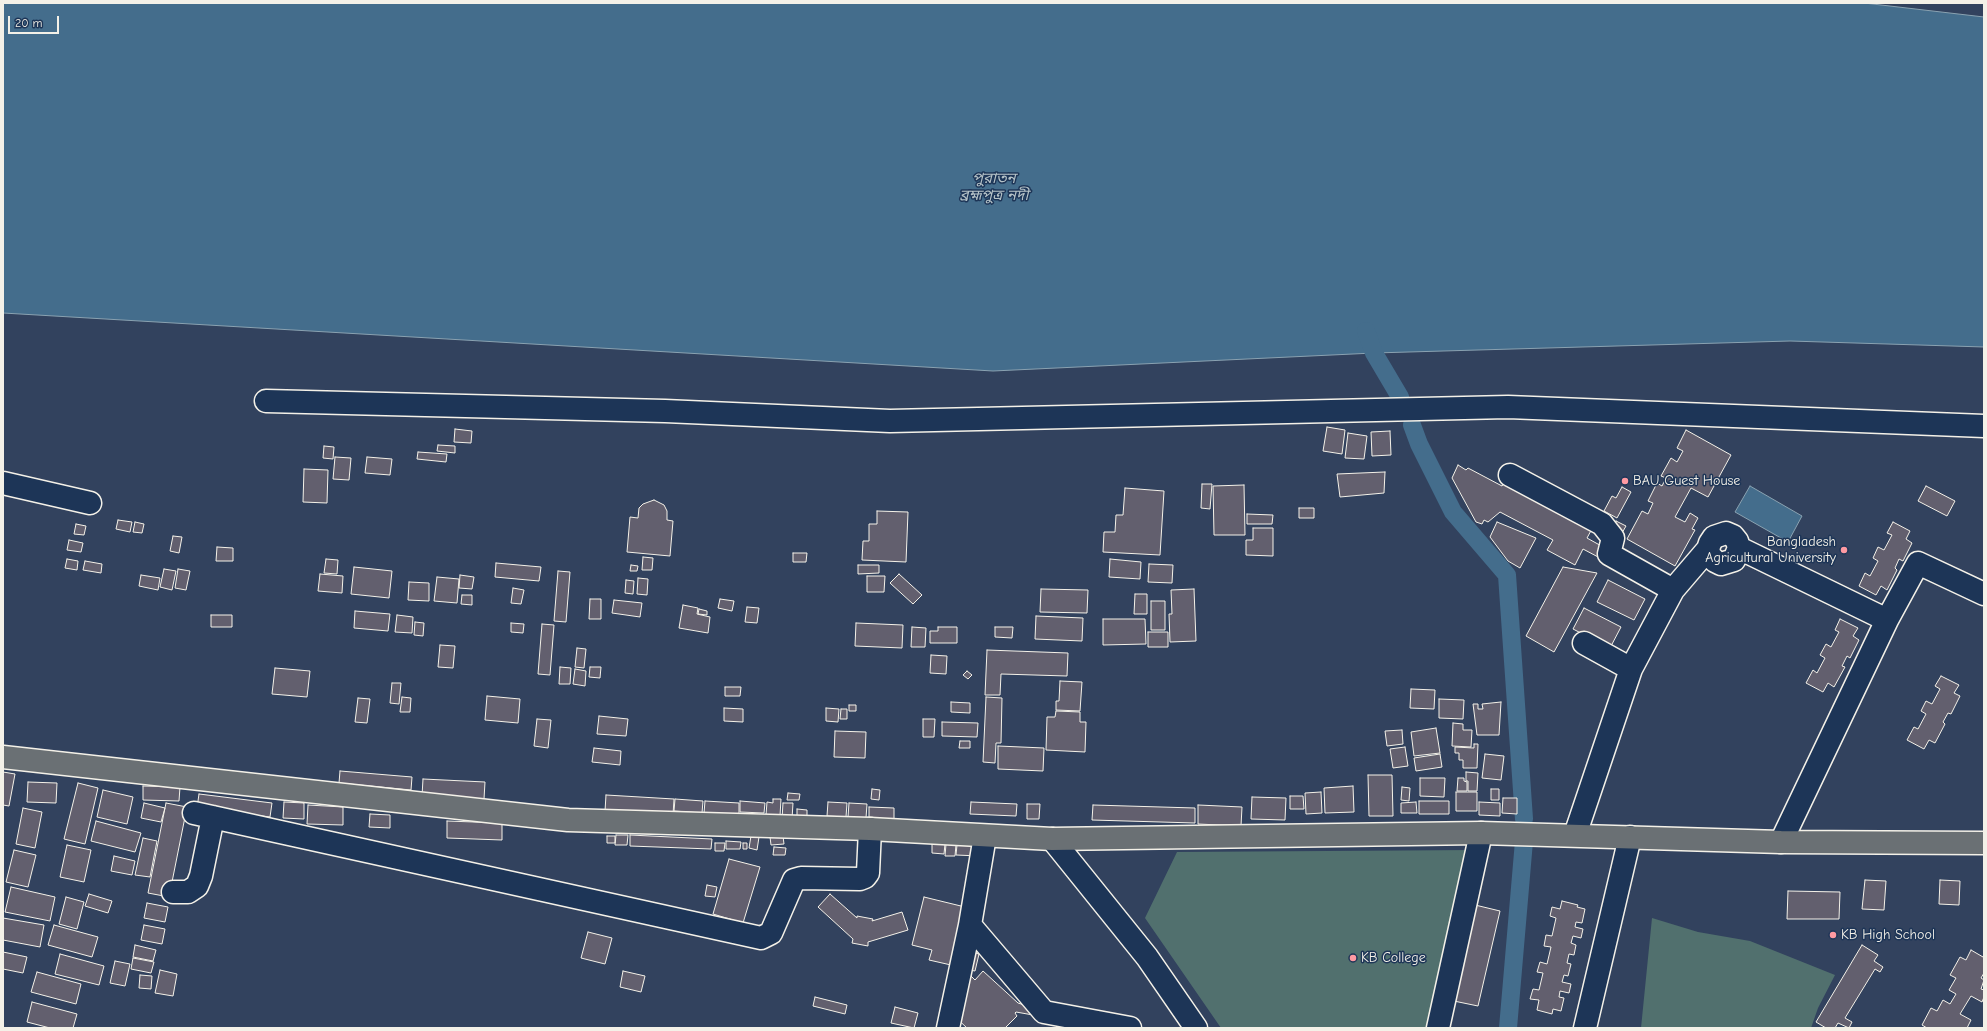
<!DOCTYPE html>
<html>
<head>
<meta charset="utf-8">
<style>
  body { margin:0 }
  #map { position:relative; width:1987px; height:1031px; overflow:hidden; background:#32425e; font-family:"Comic Neue",sans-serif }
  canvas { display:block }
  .frame { position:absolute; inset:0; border:4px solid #f4f1e8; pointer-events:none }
  .scale { position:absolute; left:8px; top:16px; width:51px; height:18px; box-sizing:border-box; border:2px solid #f4f1e8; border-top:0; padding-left:5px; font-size:12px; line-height:14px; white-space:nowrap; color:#f4f1e8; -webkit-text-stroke:3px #1d3557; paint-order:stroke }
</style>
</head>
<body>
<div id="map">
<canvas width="1987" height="1031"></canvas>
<div class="frame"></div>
<div class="scale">20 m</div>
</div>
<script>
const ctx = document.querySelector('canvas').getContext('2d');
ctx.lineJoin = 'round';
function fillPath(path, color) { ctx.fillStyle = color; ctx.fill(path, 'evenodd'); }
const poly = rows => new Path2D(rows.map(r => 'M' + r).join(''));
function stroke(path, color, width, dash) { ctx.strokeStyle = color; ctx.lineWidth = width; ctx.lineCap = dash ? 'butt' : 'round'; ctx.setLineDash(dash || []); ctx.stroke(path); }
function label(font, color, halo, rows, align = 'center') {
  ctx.font = font + ' "Comic Neue","Noto Sans Bengali",sans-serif'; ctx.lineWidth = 3; ctx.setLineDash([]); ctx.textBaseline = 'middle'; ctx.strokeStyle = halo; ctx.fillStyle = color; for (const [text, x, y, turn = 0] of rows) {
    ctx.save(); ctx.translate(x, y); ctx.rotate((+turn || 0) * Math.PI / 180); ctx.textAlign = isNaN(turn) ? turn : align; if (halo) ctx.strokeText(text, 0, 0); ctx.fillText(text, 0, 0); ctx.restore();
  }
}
fillPath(poly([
  [1474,850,1434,1028,1221,1028,1145,918,1177,852],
  [1652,918,1698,932,1750,941,1835,975,1818,1008,1811,1028,1641,1028]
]), '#51706e');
const water = poly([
  [3,3,1864,3,1984,17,1984,347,1790,341,1374,353,993,371,3,313,3,3],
  [1750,486,1802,516,1788,542,1735,512,1750,486]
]);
fillPath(water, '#446d8c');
stroke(water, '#8aa2b1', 1);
stroke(poly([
  [1366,331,1374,353,1400,397],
  [1412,425,1419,444,1453,512,1507,575,1524,819],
  [1508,1028,1524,841]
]), '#446d8c', 18);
const building = poly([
  [1327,427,1345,430,1342,454,1323,451,1327,427],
  [455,429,472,431,471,443,454,442,455,429],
  [1686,430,1731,455,1708,497,1691,488,1675,517,1685,522,1690,513,1698,518,1692,529,1695,530,1675,566,1627,539,1642,511,1648,514,1653,503,1648,501,1657,483,1662,486,1666,478,1661,476,1671,458,1677,462,1683,451,1677,448,1686,430],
  [1390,431,1391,455,1372,456,1371,432,1390,431],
  [1348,433,1367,436,1364,459,1345,458,1348,433],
  [438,445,455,446,455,453,437,451,438,445],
  [324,446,334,447,333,459,323,458,324,446],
  [418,452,447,454,446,462,417,459,418,452],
  [335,457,351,458,349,480,333,479,335,457],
  [367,457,392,459,390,475,365,473,367,457],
  [1458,465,1466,470,1468,468,1502,486,1506,480,1593,527,1587,538,1605,548,1600,558,1583,549,1575,565,1547,550,1553,540,1500,512,1488,522,1484,520,1482,524,1476,522,1452,478,1458,465],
  [304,469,328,470,327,503,303,502,304,469],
  [1385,472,1384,493,1340,497,1337,474,1385,472],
  [1202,484,1212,484,1210,509,1201,508,1202,484],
  [1244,485,1245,535,1214,535,1213,486,1244,485],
  [1926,486,1955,501,1947,516,1918,501,1926,486],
  [1622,487,1631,492,1617,518,1604,511,1612,496,1616,498,1622,487],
  [1125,488,1164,491,1160,555,1103,552,1104,532,1115,532,1116,515,1123,515,1125,488],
  [654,500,664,505,667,511,667,520,673,521,670,556,627,552,630,517,638,518,639,508,643,504,654,500],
  [1299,508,1314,508,1314,518,1299,518,1299,508],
  [877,511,908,512,906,562,862,560,863,541,869,541,869,524,877,524,877,511],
  [1247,514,1273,515,1272,524,1247,524,1247,514],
  [118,520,132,522,130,532,116,529,118,520],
  [1616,521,1626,526,1622,533,1612,528,1616,521],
  [135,522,144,524,142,533,133,532,135,522],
  [1497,522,1536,538,1520,568,1508,561,1490,537,1497,522],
  [1893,522,1910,531,1906,539,1912,543,1903,561,1899,559,1895,568,1897,570,1887,590,1881,586,1876,595,1859,586,1865,573,1870,576,1878,561,1873,558,1878,547,1884,550,1892,535,1887,533,1893,522],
  [76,524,86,526,84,535,74,534,76,524],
  [1253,528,1273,528,1273,556,1246,555,1246,540,1253,540,1253,528],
  [173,536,182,537,179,553,170,551,173,536],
  [69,540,83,543,81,552,67,550,69,540],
  [217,547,233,548,233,561,216,561,217,547],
  [793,553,807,553,806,562,793,562,793,553],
  [643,557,653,558,652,570,642,570,643,557],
  [67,559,78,561,77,570,65,568,67,559],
  [326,559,338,560,337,574,324,573,326,559],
  [1110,559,1141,562,1140,579,1109,577,1110,559],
  [85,561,102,564,101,573,83,570,85,561],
  [496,563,541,567,539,581,495,577,496,563],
  [1149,564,1173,565,1172,583,1148,582,1149,564],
  [631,565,638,566,637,571,630,571,631,565],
  [858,565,879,565,879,573,858,574,858,565],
  [354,567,392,571,389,598,351,594,354,567],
  [1563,567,1597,573,1554,652,1526,636,1563,567],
  [164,569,176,571,172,590,160,587,164,569],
  [178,569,190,571,186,590,175,588,178,569],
  [558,571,570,572,566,622,554,621,558,571],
  [320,574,343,576,342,593,318,591,320,574],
  [899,574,922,595,913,604,890,583,899,574],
  [141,575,160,578,158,590,139,586,141,575],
  [460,575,474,577,472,589,459,588,460,575],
  [867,576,885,576,884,592,867,592,867,576],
  [437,577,459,579,457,603,434,601,437,577],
  [638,578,648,579,647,595,637,594,638,578],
  [626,580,634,581,633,594,625,593,626,580],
  [1608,580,1645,599,1634,620,1597,602,1608,580],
  [409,582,429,583,429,601,408,600,409,582],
  [513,588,524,590,521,604,511,603,513,588],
  [1041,589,1088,590,1087,613,1040,612,1041,589],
  [1194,589,1196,641,1170,642,1169,614,1172,614,1171,590,1194,589],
  [1135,594,1147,594,1147,614,1134,614,1135,594],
  [462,595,472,595,472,605,461,604,462,595],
  [590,599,601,599,601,619,589,619,590,599],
  [720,599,734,601,732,611,718,608,720,599],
  [614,600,642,603,640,617,612,613,614,600],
  [1151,601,1165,601,1165,630,1151,630,1151,601],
  [683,605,698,608,697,614,710,617,708,633,679,628,683,605],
  [747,607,759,608,757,623,745,622,747,607],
  [1584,608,1621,627,1610,648,1573,629,1584,608],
  [699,609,707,611,707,615,698,614,699,609],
  [355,611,390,614,388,631,354,628,355,611],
  [211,615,232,615,232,627,211,627,211,615],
  [397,615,413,617,412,633,395,632,397,615],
  [1036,616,1083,618,1082,641,1035,639,1036,616],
  [1103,619,1145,619,1146,644,1103,645,1103,619],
  [1840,619,1858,628,1853,636,1859,640,1850,658,1847,656,1842,666,1845,667,1834,687,1828,683,1823,692,1806,683,1813,670,1817,673,1825,658,1820,655,1826,644,1831,647,1839,632,1835,630,1840,619],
  [415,622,424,623,423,636,414,635,415,622],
  [511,623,524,624,523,633,511,632,511,623],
  [856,623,903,625,902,648,855,646,856,623],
  [542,624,554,625,550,675,538,674,542,624],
  [912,627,926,628,925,647,911,647,912,627],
  [938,627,957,627,957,643,930,643,930,631,938,631,938,627],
  [995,627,1013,627,1012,638,995,637,995,627],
  [1148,632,1168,632,1168,647,1148,647,1148,632],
  [440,645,455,646,453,668,438,667,440,645],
  [577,648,586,649,584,668,575,667,577,648],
  [987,650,1068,653,1067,676,1001,674,1000,695,985,695,987,650],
  [931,655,947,656,946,674,930,673,931,655],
  [560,667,571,668,570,684,559,684,560,667],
  [590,667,601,667,600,678,589,677,590,667],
  [275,668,310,671,307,697,272,694,275,668],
  [575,669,586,671,585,686,573,684,575,669],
  [967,671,972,675,968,679,963,675,967,671],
  [1941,676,1959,685,1954,693,1960,696,1951,714,1948,713,1943,722,1945,724,1935,743,1929,740,1924,749,1907,740,1914,727,1918,729,1926,714,1921,711,1926,701,1932,704,1940,689,1935,686,1941,676],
  [1060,681,1082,682,1080,711,1056,710,1056,701,1059,701,1060,681],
  [392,683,401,683,399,704,390,703,392,683],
  [725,687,741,687,740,696,725,696,725,687],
  [1411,689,1435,690,1434,709,1410,708,1411,689],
  [487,696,520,699,518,723,485,720,487,696],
  [402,697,411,698,410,712,400,712,402,697],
  [986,697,1002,698,1001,743,996,743,995,763,983,762,986,697],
  [358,698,370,699,367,723,355,722,358,698],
  [1439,699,1464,700,1463,719,1439,718,1439,699],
  [951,702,970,703,970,713,951,712,951,702],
  [1501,702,1499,735,1477,735,1473,704,1478,704,1478,709,1483,709,1482,704,1501,702],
  [849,705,856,705,856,711,849,711,849,705],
  [724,708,743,709,743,722,724,721,724,708],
  [826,708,839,709,838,722,826,721,826,708],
  [841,709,847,709,847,719,840,719,841,709],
  [1056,711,1080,712,1080,722,1086,722,1085,752,1046,750,1047,717,1055,717,1056,711],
  [599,716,628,719,626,736,597,734,599,716],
  [537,719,551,720,548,748,534,746,537,719],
  [923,719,935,719,934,737,923,737,923,719],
  [942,722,978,723,977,737,942,736,942,722],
  [1453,723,1463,724,1463,730,1472,730,1471,747,1452,746,1453,723],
  [1436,728,1440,753,1414,756,1411,732,1436,728],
  [1402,730,1403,744,1387,746,1385,731,1402,730],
  [835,731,866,732,865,758,834,757,835,731],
  [960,741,970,741,970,748,959,748,960,741],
  [1474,744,1478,744,1477,768,1463,768,1463,760,1459,760,1459,753,1455,753,1455,747,1474,748,1474,744],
  [998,746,1044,748,1043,771,998,769,998,746],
  [1405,747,1408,766,1393,768,1390,749,1405,747],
  [594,748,621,751,620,765,592,762,594,748],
  [1440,754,1442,767,1416,771,1414,758,1440,754],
  [1485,754,1504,756,1501,780,1482,778,1485,754],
  [340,771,412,777,411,790,339,783,340,771],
  [3,772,15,774,9,806,3,805,3,772],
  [1466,772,1478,773,1477,791,1468,791,1468,781,1466,781,1466,772],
  [1368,775,1392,775,1393,816,1369,816,1368,775],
  [1420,778,1445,778,1444,797,1420,796,1420,778],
  [1458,778,1464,778,1464,781,1467,782,1467,791,1457,791,1458,778],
  [423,779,485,782,484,799,422,796,423,779],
  [28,782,57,783,56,803,27,802,28,782],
  [78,783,98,788,85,844,64,839,78,783],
  [143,786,180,787,179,801,143,800,143,786],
  [1353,786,1354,812,1325,813,1324,788,1353,786],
  [1402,787,1410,788,1409,801,1401,800,1402,787],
  [872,789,880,790,879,800,871,799,872,789],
  [1491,789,1499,789,1499,800,1491,800,1491,789],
  [103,790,133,797,127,824,97,817,103,790],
  [1321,792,1322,813,1306,814,1305,793,1321,792],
  [1456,792,1477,792,1477,811,1456,811,1456,792],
  [788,793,800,794,799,800,787,800,788,793],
  [199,794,272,803,270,817,197,808,199,794],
  [606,795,674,799,673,815,605,811,606,795],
  [1290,796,1303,796,1304,809,1290,809,1290,796],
  [1252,797,1286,798,1285,820,1251,819,1252,797],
  [1503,798,1517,798,1517,814,1502,813,1503,798],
  [675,799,703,801,702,813,674,811,675,799],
  [773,799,781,799,780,816,766,815,767,802,773,803,773,799],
  [705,801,739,803,739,815,704,813,705,801],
  [740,801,765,803,764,813,740,812,740,801],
  [1419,801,1449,801,1449,814,1419,814,1419,801],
  [284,802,304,803,304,819,283,818,284,802],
  [828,802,847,803,846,817,827,816,828,802],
  [971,802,1017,804,1016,816,970,814,971,802],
  [1416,802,1417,813,1401,813,1401,803,1416,802],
  [1479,802,1500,803,1500,816,1479,815,1479,802],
  [144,803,165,808,161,822,141,818,144,803],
  [166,803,187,807,169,897,148,893,166,803],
  [783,803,793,803,792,819,782,819,783,803],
  [849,803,867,804,866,818,848,817,849,803],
  [1027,804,1040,804,1039,819,1027,819,1027,804],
  [308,805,343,807,343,825,307,824,308,805],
  [1093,805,1195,808,1195,823,1092,820,1093,805],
  [1198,805,1242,807,1241,826,1198,824,1198,805],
  [869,807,894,808,894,819,869,818,869,807],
  [23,808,42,812,35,848,16,844,23,808],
  [797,809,807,810,807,816,797,816,797,809],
  [370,814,390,815,390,828,369,827,370,814],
  [96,821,141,833,135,852,91,841,96,821],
  [447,821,502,823,502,840,447,838,447,821],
  [616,835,628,835,627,845,615,845,616,835],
  [630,835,712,839,711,849,630,846,630,835],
  [607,836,615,836,615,843,607,843,607,836],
  [751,836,759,837,757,850,749,848,751,836],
  [783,836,784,844,771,845,770,837,783,836],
  [143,838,157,841,150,877,135,875,143,838],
  [726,841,741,842,740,849,726,849,726,841],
  [715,843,725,843,724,851,715,851,715,843],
  [743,843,747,843,747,849,743,849,743,843],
  [932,844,945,844,944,854,932,853,932,844],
  [946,844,956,845,955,856,945,856,946,844],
  [67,845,91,850,84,882,60,877,67,845],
  [957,845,980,846,979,856,956,855,957,845],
  [774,847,786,848,785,855,773,855,774,847],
  [14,850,36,855,28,887,6,882,14,850],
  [114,856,135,861,132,875,111,871,114,856],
  [729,859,760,867,743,923,713,914,729,859],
  [1865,880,1886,881,1884,910,1862,909,1865,880],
  [1940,880,1960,881,1959,905,1939,904,1940,880],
  [707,885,717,887,715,897,705,896,707,885],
  [11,887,55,897,50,921,5,912,11,887],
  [1788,891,1840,892,1839,919,1787,919,1788,891],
  [89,894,112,901,108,913,85,906,89,894],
  [830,894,857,918,857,916,873,919,872,921,902,912,908,930,868,942,868,946,852,943,853,939,818,907,830,894],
  [66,897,84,902,77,929,59,924,66,897],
  [924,897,965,907,951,965,929,960,932,950,912,945,924,897],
  [1562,901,1578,905,1577,907,1585,909,1582,923,1576,922,1575,927,1583,929,1581,938,1573,936,1571,943,1576,945,1574,955,1569,954,1567,963,1571,964,1568,976,1564,975,1562,982,1571,984,1569,993,1560,991,1559,997,1564,998,1561,1011,1553,1009,1552,1014,1537,1010,1539,1000,1530,999,1533,989,1539,990,1543,973,1537,972,1540,962,1547,964,1551,947,1544,946,1546,935,1552,936,1556,918,1550,916,1552,907,1560,909,1562,901],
  [147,903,168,907,165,922,144,918,147,903],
  [1471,904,1500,911,1478,1006,1449,1000,1471,904],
  [3,918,44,925,40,947,3,940,3,918],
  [54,925,98,937,92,957,48,945,54,925],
  [144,925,165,929,162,944,141,940,144,925],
  [588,932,612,938,605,964,581,958,588,932],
  [135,945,156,950,153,961,133,957,135,945],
  [1862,945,1878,955,1874,961,1883,967,1880,972,1875,969,1845,1018,1852,1022,1849,1028,1838,1023,1835,1028,1826,1028,1816,1022,1862,945],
  [1971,950,1983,957,1984,955,1984,973,1981,978,1984,980,1981,989,1984,990,1984,997,1982,1002,1971,996,1960,1014,1971,1020,1967,1028,1927,1028,1922,1025,1931,1008,1937,1011,1943,1000,1950,1004,1956,994,1949,990,1956,978,1950,975,1960,957,1966,960,1971,950],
  [968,951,979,954,975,971,964,969,968,951],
  [3,952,27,957,23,973,3,969,3,952],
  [60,954,104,966,99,985,55,974,60,954],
  [133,958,154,962,151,973,131,969,133,958],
  [115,961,130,964,125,986,110,983,115,961],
  [964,969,975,980,983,971,1018,1003,1034,1008,1033,1015,1016,1012,1015,1013,1017,1016,1005,1028,967,1028,952,1014,964,969],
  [160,970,177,974,173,996,155,993,160,970],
  [623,971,645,976,641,992,620,987,623,971],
  [37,972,81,984,76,1004,31,992,37,972],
  [140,975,152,976,151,989,139,988,140,975],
  [815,997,847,1005,845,1014,813,1006,815,997],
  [32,1002,77,1014,73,1028,50,1028,27,1022,32,1002],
  [895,1007,918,1013,914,1028,891,1023,895,1007]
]);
fillPath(building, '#625f6e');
stroke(building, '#f4f1e8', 1);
const minor = poly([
  [266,401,665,411,890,421,1508,407,1984,426],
  [1510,475,1602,524,1613,538,1609,554,1673,590,1708,549],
  [3,483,90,503],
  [1739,548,1734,560,1721,564,1715,561,1710,556,1708,549,1710,543,1714,537,1726,533,1733,536,1737,541,1739,548,1887,620],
  [1631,669,1673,590],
  [194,813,761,938,771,933,794,880,801,878,860,879,865,877,868,873,870,829],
  [1575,835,1631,669,1584,643],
  [1052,839,1147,957,1196,1028],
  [1781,842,1887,620,1918,563,1984,594],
  [173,892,188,892,197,886,201,876,213,817],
  [970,925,1044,1012,1130,1028],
  [948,1028,970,925,985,836],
  [1438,1028,1481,833],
  [1585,1028,1630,837]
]);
const major = poly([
  [3,757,568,820,870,829,1052,839,1481,833,1781,842,1984,843]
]);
stroke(minor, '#f4f1e8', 25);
stroke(major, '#f4f1e8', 25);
stroke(minor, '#1d3557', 22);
stroke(major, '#6a7074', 22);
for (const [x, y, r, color] of [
  [1625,481,4,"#ff9aa2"],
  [1844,550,4,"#ff9aa2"],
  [1833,935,4,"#ff9aa2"],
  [1353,958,4,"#ff9aa2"]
]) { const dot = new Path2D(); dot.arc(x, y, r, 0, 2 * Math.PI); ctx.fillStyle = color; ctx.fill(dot); stroke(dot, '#1d3557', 1.5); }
label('14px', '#f4f1e8', '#1d3557', [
  ["BAU Guest House",1633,481],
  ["Bangladesh",1836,542,"right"],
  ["Agricultural University",1836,558,"right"],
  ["KB High School",1841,935],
  ["KB College",1361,958]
], 'left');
label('italic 15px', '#b6c3c8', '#1d3557', [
  ["পুরাতন",994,179],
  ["ব্রহ্মপুত্র নদী",994,196]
]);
</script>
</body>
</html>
